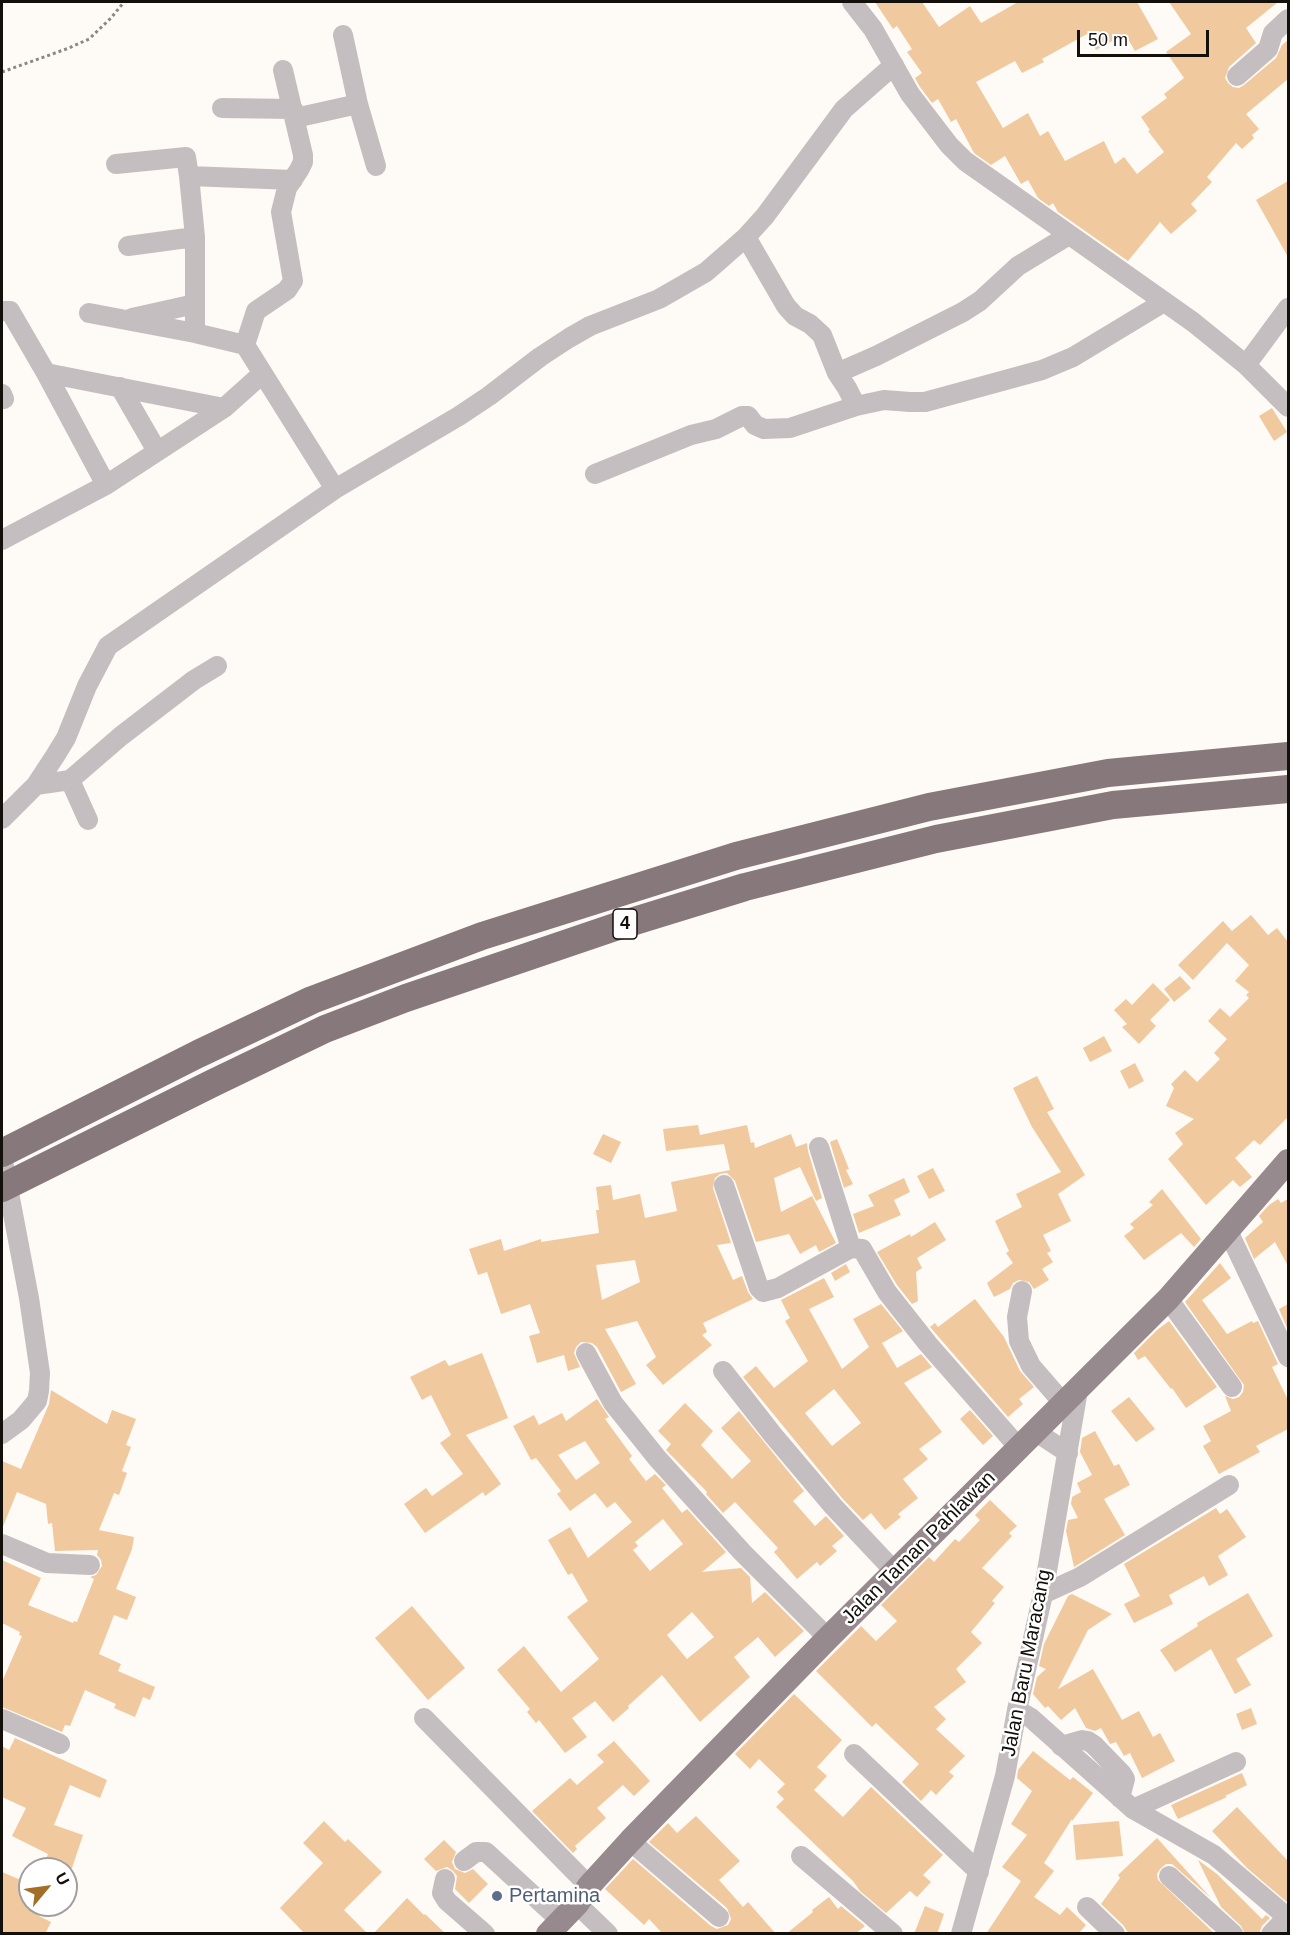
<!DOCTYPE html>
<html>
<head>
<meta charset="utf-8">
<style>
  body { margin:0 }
  #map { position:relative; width:1290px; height:1935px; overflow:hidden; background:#fefaf5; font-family:Helvetica,sans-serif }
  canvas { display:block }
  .frame { position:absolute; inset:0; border:3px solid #13100c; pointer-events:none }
  .north { position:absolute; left:18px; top:1857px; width:60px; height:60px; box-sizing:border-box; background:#fff; border:2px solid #a19f9e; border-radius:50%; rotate:61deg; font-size:16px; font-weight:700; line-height:24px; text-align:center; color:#13100c }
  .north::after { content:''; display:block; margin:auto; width:21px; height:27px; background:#a26f26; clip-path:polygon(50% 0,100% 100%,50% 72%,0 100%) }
  .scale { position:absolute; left:1077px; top:30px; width:132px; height:27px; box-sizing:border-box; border:3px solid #13100c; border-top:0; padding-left:8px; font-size:18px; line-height:21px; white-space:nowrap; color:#13100c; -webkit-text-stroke:4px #fff; paint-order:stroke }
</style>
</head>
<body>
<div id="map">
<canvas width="1290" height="1935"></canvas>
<div class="frame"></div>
<div class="north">U</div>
<div class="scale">50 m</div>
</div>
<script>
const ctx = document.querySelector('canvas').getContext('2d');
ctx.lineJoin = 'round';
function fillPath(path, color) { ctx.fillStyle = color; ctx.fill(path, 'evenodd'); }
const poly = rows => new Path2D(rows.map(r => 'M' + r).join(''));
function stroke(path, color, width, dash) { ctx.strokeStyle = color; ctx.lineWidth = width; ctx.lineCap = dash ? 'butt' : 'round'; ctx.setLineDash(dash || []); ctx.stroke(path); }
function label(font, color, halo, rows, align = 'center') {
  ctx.font = font + ' Helvetica,sans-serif'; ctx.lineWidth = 5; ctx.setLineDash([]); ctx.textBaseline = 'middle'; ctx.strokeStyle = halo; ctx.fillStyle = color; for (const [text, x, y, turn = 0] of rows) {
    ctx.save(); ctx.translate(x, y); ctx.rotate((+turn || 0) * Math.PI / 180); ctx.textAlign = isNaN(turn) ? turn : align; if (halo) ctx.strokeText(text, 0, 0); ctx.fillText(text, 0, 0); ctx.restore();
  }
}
fillPath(poly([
  [875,2,922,2,939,27,970,6,981,23,1018,2,1137,2,1158,39,1135,51,1125,34,1096,50,1087,34,1042,59,1044,62,1022,73,1015,61,976,82,1003,128,1028,113,1040,136,1048,131,1065,161,1104,141,1115,164,1124,157,1137,174,1164,152,1148,131,1150,130,1141,117,1167,98,1164,94,1184,78,1166,52,1191,34,1169,2,1278,2,1246,28,1256,43,1229,67,1225,78,1228,83,1233,87,1239,88,1244,85,1276,58,1282,45,1288,40,1288,79,1246,114,1259,129,1252,135,1254,138,1242,149,1236,143,1207,177,1212,182,1191,204,1197,211,1171,234,1160,222,1128,261,1058,212,1053,203,1049,206,1038,198,1028,180,1021,184,1005,156,991,165,974,153,956,119,951,122,938,99,932,103,920,87,915,78,922,73,907,52,912,49,897,26,893,29],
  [1288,181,1288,257,1256,200],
  [1272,408,1287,432,1274,441,1259,416],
  [1251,915,1268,935,1277,928,1288,942,1288,1117,1260,1145,1254,1140,1235,1158,1252,1177,1240,1187,1233,1180,1206,1205,1168,1159,1183,1144,1175,1133,1194,1119,1166,1106,1174,1088,1171,1084,1185,1070,1197,1082,1220,1059,1214,1053,1227,1039,1208,1021,1220,1008,1230,1017,1249,998,1246,995,1249,992,1235,981,1249,965,1227,943,1193,980,1178,965,1223,921,1232,931],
  [1180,976,1191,988,1174,1002,1164,989],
  [1153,983,1170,1000,1150,1020,1156,1026,1139,1044,1122,1027,1127,1024,1114,1010,1126,999,1132,1005],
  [1104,1036,1112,1051,1090,1062,1083,1048],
  [1135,1063,1144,1081,1129,1089,1120,1071],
  [1037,1076,1054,1109,1047,1112,1085,1175,1058,1194,1071,1221,1043,1235,1051,1251,1047,1253,1053,1262,1042,1269,1049,1280,1034,1289,1029,1282,1019,1280,1013,1283,1010,1289,994,1297,987,1283,1013,1263,1006,1253,1009,1251,995,1221,1022,1207,1016,1194,1061,1172,1032,1127,1013,1088],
  [698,1125,700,1135,747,1125,751,1143,754,1142,755,1148,791,1134,796,1147,807,1143,808,1151,822,1198,816,1201,800,1167,774,1178,781,1212,812,1196,836,1243,819,1252,816,1245,800,1254,789,1234,756,1242,735,1181,727,1173,720,1174,715,1178,713,1188,731,1243,717,1245,733,1280,742,1276,748,1292,753,1299,703,1323,707,1332,702,1335,712,1345,663,1385,646,1365,656,1357,637,1321,605,1329,636,1384,621,1392,597,1347,592,1343,581,1342,576,1347,574,1353,580,1367,568,1371,564,1355,537,1363,529,1336,540,1333,530,1304,501,1314,487,1272,478,1275,469,1249,501,1239,504,1251,541,1239,541,1242,599,1233,596,1210,599,1210,596,1187,611,1185,613,1200,640,1194,645,1218,677,1211,671,1182,730,1170,724,1144,666,1151,663,1129],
  [635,1260,640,1282,602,1300,596,1265],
  [603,1134,621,1142,611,1163,593,1154],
  [837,1139,849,1169,846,1170,853,1184,844,1188,830,1142],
  [933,1168,945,1191,929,1199,917,1176],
  [904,1178,910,1192,894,1200,901,1215,859,1233,853,1214,874,1206,868,1195],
  [1162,1189,1201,1239,1194,1247,1181,1233,1144,1260,1124,1236,1134,1228,1130,1224,1153,1205,1149,1202],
  [1278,1199,1281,1203,1288,1199,1288,1266,1275,1242,1254,1259,1245,1238,1263,1222,1259,1216,1269,1205],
  [935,1222,946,1240,917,1258,922,1268,916,1272,918,1301,912,1304,897,1285,877,1252,910,1234,911,1237],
  [1220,1263,1231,1278,1202,1300,1227,1334,1252,1321,1253,1323,1258,1321,1278,1364,1272,1367,1288,1400,1288,1429,1256,1446,1260,1452,1219,1474,1203,1446,1211,1441,1203,1426,1231,1411,1225,1396,1233,1399,1239,1397,1243,1392,1244,1385,1185,1302],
  [846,1264,850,1272,835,1281,831,1273],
  [824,1278,834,1297,809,1309,842,1369,869,1347,853,1319,881,1304,903,1331,882,1343,897,1368,921,1354,932,1367,904,1383,942,1432,919,1449,928,1459,903,1479,918,1498,898,1514,901,1517,885,1530,871,1513,863,1520,842,1498,743,1377,756,1366,774,1388,808,1361,785,1321,790,1318,781,1300],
  [834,1389,861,1423,832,1446,805,1413],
  [975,1299,1004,1337,1020,1371,1034,1387,1019,1399,1023,1404,1008,1417,930,1327,935,1323,938,1327],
  [1288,1304,1288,1330,1279,1309],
  [1169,1321,1217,1387,1186,1408,1172,1388,1171,1389,1145,1356,1138,1360,1134,1353,1157,1330],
  [482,1353,508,1418,466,1435,501,1484,485,1496,483,1492,425,1533,404,1504,426,1488,432,1496,463,1474,440,1443,451,1435,431,1395,422,1400,410,1377,445,1360,449,1366],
  [51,1390,107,1424,112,1410,136,1419,126,1445,131,1447,122,1471,127,1473,119,1495,114,1493,99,1530,134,1537,132,1549,116,1589,136,1597,127,1620,114,1615,99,1654,121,1664,118,1671,155,1687,150,1700,143,1697,135,1717,114,1708,116,1704,85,1690,70,1726,65,1725,62,1732,2,1707,2,1682,22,1636,19,1635,20,1632,2,1623,2,1560,41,1578,28,1605,73,1623,74,1621,77,1622,94,1579,90,1577,96,1575,102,1566,101,1560,97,1555,98,1550,55,1551,52,1523,48,1524,46,1504,17,1492,2,1529,2,1461,21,1469,49,1404],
  [1129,1397,1155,1429,1136,1442,1111,1411],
  [597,1399,609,1417,605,1419,632,1456,629,1459,646,1481,655,1474,666,1485,662,1488,682,1513,687,1509,726,1552,702,1572,741,1568,750,1577,752,1603,765,1592,804,1631,775,1657,758,1637,734,1657,750,1677,700,1722,662,1675,628,1706,629,1708,613,1722,595,1701,572,1718,587,1737,565,1753,539,1720,536,1723,527,1712,530,1709,497,1670,524,1646,561,1692,599,1659,567,1617,588,1601,572,1573,568,1575,548,1540,570,1527,588,1558,632,1522,615,1502,607,1508,595,1493,570,1511,557,1494,561,1491,536,1458,531,1460,513,1426,534,1415,539,1425,562,1413,566,1421],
  [585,1441,600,1463,576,1480,558,1455],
  [663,1519,683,1544,650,1571,633,1550,638,1546,635,1542],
  [692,1612,714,1637,687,1659,667,1635],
  [685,1403,713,1431,701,1445,732,1479,751,1461,721,1428,739,1411,804,1491,793,1501,815,1526,826,1516,844,1536,832,1546,837,1551,820,1566,817,1562,797,1579,774,1552,778,1548,735,1502,723,1513,706,1494,707,1492,666,1450,671,1444,658,1431],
  [970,1410,993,1436,983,1445,960,1419],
  [1095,1431,1114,1466,1119,1464,1130,1485,1104,1499,1125,1535,1074,1567,1066,1531,1068,1520,1078,1518,1071,1504,1072,1497,1081,1492,1077,1483,1092,1475,1080,1452,1082,1438],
  [990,1500,1017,1526,1009,1533,1012,1536,982,1568,1004,1587,992,1601,995,1603,971,1632,982,1643,956,1669,966,1682,934,1707,946,1719,936,1729,965,1756,949,1772,954,1776,936,1795,931,1790,921,1801,902,1782,919,1764,876,1723,872,1727,816,1671,861,1626,876,1641,897,1621,881,1605,929,1557,934,1562,955,1539,959,1542,980,1520,975,1515],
  [1216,1508,1220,1514,1227,1509,1246,1537,1218,1556,1228,1575,1209,1586,1204,1576,1169,1595,1173,1604,1134,1623,1124,1604,1140,1596,1124,1564],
  [1248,1593,1273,1636,1236,1659,1251,1685,1235,1694,1211,1649,1175,1672,1160,1650,1198,1626,1197,1623],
  [1072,1594,1112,1614,1088,1630,1058,1689,1093,1669,1122,1720,1139,1711,1153,1737,1160,1733,1175,1761,1142,1778,1130,1753,1124,1756,1116,1742,1110,1744,1101,1728,1095,1731,1086,1728,1075,1708,1061,1720,1048,1706,1045,1708,1033,1694,1037,1677,1046,1669,1039,1666,1044,1644,1068,1596],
  [412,1606,465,1668,428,1700,375,1638],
  [794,1694,842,1740,817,1767,827,1776,814,1790,843,1817,871,1787,943,1855,923,1875,931,1882,917,1897,910,1891,886,1913,860,1891,853,1881,776,1807,784,1799,777,1792,785,1784,759,1759,750,1769,735,1754],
  [1251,1708,1257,1724,1242,1730,1236,1714],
  [15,1738,107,1780,100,1798,70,1785,54,1825,83,1835,72,1868,46,1859,48,1854,12,1836,26,1808,2,1797,2,1746,9,1750],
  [614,1741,650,1781,634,1796,623,1785,597,1808,606,1818,575,1846,577,1849,573,1853,532,1811,570,1778,577,1785,604,1762,597,1755],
  [1033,1751,1070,1780,1073,1777,1093,1793,1072,1821,1072,1819,1044,1863,1054,1871,1034,1897,1060,1915,1067,1907,1086,1925,1078,1934,986,1934,1021,1881,1002,1867,1027,1835,1011,1824,1032,1791,1017,1778,1018,1770],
  [1242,1773,1247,1785,1225,1796,1227,1797,1178,1819,1171,1805],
  [1237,1807,1288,1861,1288,1903,1247,1868,1212,1831],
  [696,1816,740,1861,719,1880,743,1907,748,1902,776,1934,663,1934,649,1919,644,1925,605,1889,633,1859,711,1926,717,1929,728,1925,731,1919,727,1908,649,1842,668,1823,677,1833],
  [324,1821,345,1842,348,1839,382,1872,344,1910,368,1934,305,1934,280,1908,323,1863,303,1843],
  [1119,1821,1123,1856,1076,1860,1073,1825],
  [1157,1838,1211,1898,1172,1864,1166,1864,1161,1868,1157,1874,1158,1880,1215,1934,1129,1934,1123,1925,1101,1904,1120,1878,1118,1875],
  [444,1840,456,1852,452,1862,455,1869,465,1873,473,1869,488,1884,469,1903,455,1889,457,1876,453,1871,447,1867,436,1871,424,1859],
  [1198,1860,1217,1874,1262,1919,1266,1915,1270,1918,1262,1926,1259,1934,1245,1934,1241,1926,1221,1907],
  [2,1872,28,1883,21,1900,42,1910,39,1916,51,1922,45,1934,2,1934],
  [829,1897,838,1909,841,1906,865,1926,855,1934,786,1934,813,1912,812,1910],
  [407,1898,424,1915,425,1914,446,1934,373,1934],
  [925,1906,944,1914,937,1934,914,1934]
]), '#f1c99e');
stroke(poly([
  [2,72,69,48,89,39,111,18,124,2]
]), '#8b8883', 3, [3, 3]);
stroke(poly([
  [852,2,873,29,910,94,949,145,965,161,1193,322,1246,365,1288,407],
  [343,35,358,104,376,166],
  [1237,76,1268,49,1273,33,1288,19],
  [222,108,293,109],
  [295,118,358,104],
  [116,164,186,157,189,176],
  [746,237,786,306,795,316,810,324,822,335,837,373,876,356,963,312,980,301,1018,266,1069,235],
  [128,246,195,237],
  [2,311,10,311,46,373,224,408],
  [89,313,195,333,245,345,335,489],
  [132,318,195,304],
  [195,333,195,237,189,176,293,180],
  [245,345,256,311,287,290,293,281,281,212,287,188,299,170,303,162,303,155,283,70],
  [1246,365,1288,308],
  [46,373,106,485],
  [837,373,847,388,856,406],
  [120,387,157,451],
  [2,394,4,399],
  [595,474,691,435,716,429,742,416,748,416,755,425,764,429,790,428,856,406,884,400,910,402,925,402,1042,370,1073,357,1164,302],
  [2,540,106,485,224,408,262,374],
  [70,780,88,820],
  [36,785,70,780,121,736,194,680,217,666],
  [2,819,36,785,55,756,66,738,87,686,108,646,335,489,459,416,489,396,540,357,569,338,590,326,659,299,706,272,746,237,765,216,844,109,894,65],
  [819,1147,851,1248],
  [2,1156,29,1298,40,1373,39,1391,37,1401,21,1420,2,1434],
  [724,1185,759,1288,763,1292,778,1288,851,1248,862,1249,887,1292,928,1344,1020,1449],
  [1228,1231,1288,1357],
  [1022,1291,1017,1317,1019,1341,1031,1366,1064,1404],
  [1168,1299,1232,1387],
  [586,1353,613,1403,657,1458,742,1552,828,1638],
  [723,1371,773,1435,833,1506,896,1573],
  [1036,1432,1068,1453],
  [2,1544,47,1563,90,1565],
  [1043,1594,1080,1577,1229,1485],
  [1017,1710,1031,1718,1133,1809,1214,1855,1288,1918],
  [424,1718,589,1886],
  [2,1719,60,1744],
  [1061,1746,1082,1740,1088,1741,1094,1745,1122,1774,1125,1779,1120,1798],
  [854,1754,979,1872],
  [1133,1809,1236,1762],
  [630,1841,719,1917],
  [801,1856,893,1934],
  [464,1861,476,1852,486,1852,560,1920],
  [1169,1876,1233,1934],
  [445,1879,442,1893,447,1901,485,1934],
  [577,1904,608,1934],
  [1087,1907,1115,1934],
  [961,1934,1005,1776,1017,1710,1043,1594,1078,1390],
  [1271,1934,1287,1917]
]), '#c5bec0', 20);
stroke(poly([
  [548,1934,577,1904,589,1886,630,1841,828,1638,1168,1299,1288,1161]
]), '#978a8e', 24);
stroke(poly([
  [2,1153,198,1054,312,1000,482,936,736,856,929,807,1108,773,1288,756],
  [2,1188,213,1083,325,1029,406,998,615,927,745,887,936,839,1113,805,1288,789]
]), '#87787c', 28);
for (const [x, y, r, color] of [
  [497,1896,6,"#5c6f8a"]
]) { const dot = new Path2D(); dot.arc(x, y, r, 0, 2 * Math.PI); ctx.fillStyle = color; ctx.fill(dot); stroke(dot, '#fff', 2); }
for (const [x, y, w] of [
  [625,924,24]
]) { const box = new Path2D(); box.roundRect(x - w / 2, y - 15, w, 30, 4.5); ctx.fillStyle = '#fff'; ctx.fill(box); stroke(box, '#13100c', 1.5); }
label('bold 18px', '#13100c', null, [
  ["4",625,924]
]);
label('20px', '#13100c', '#fff', [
  ["Jalan Taman Pahlawan",919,1548,-45],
  ["Jalan Baru Maracang",1027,1663,-79]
]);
label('20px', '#4e5e75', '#fff', [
  ["Pertamina",509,1896]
], 'left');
</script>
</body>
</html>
